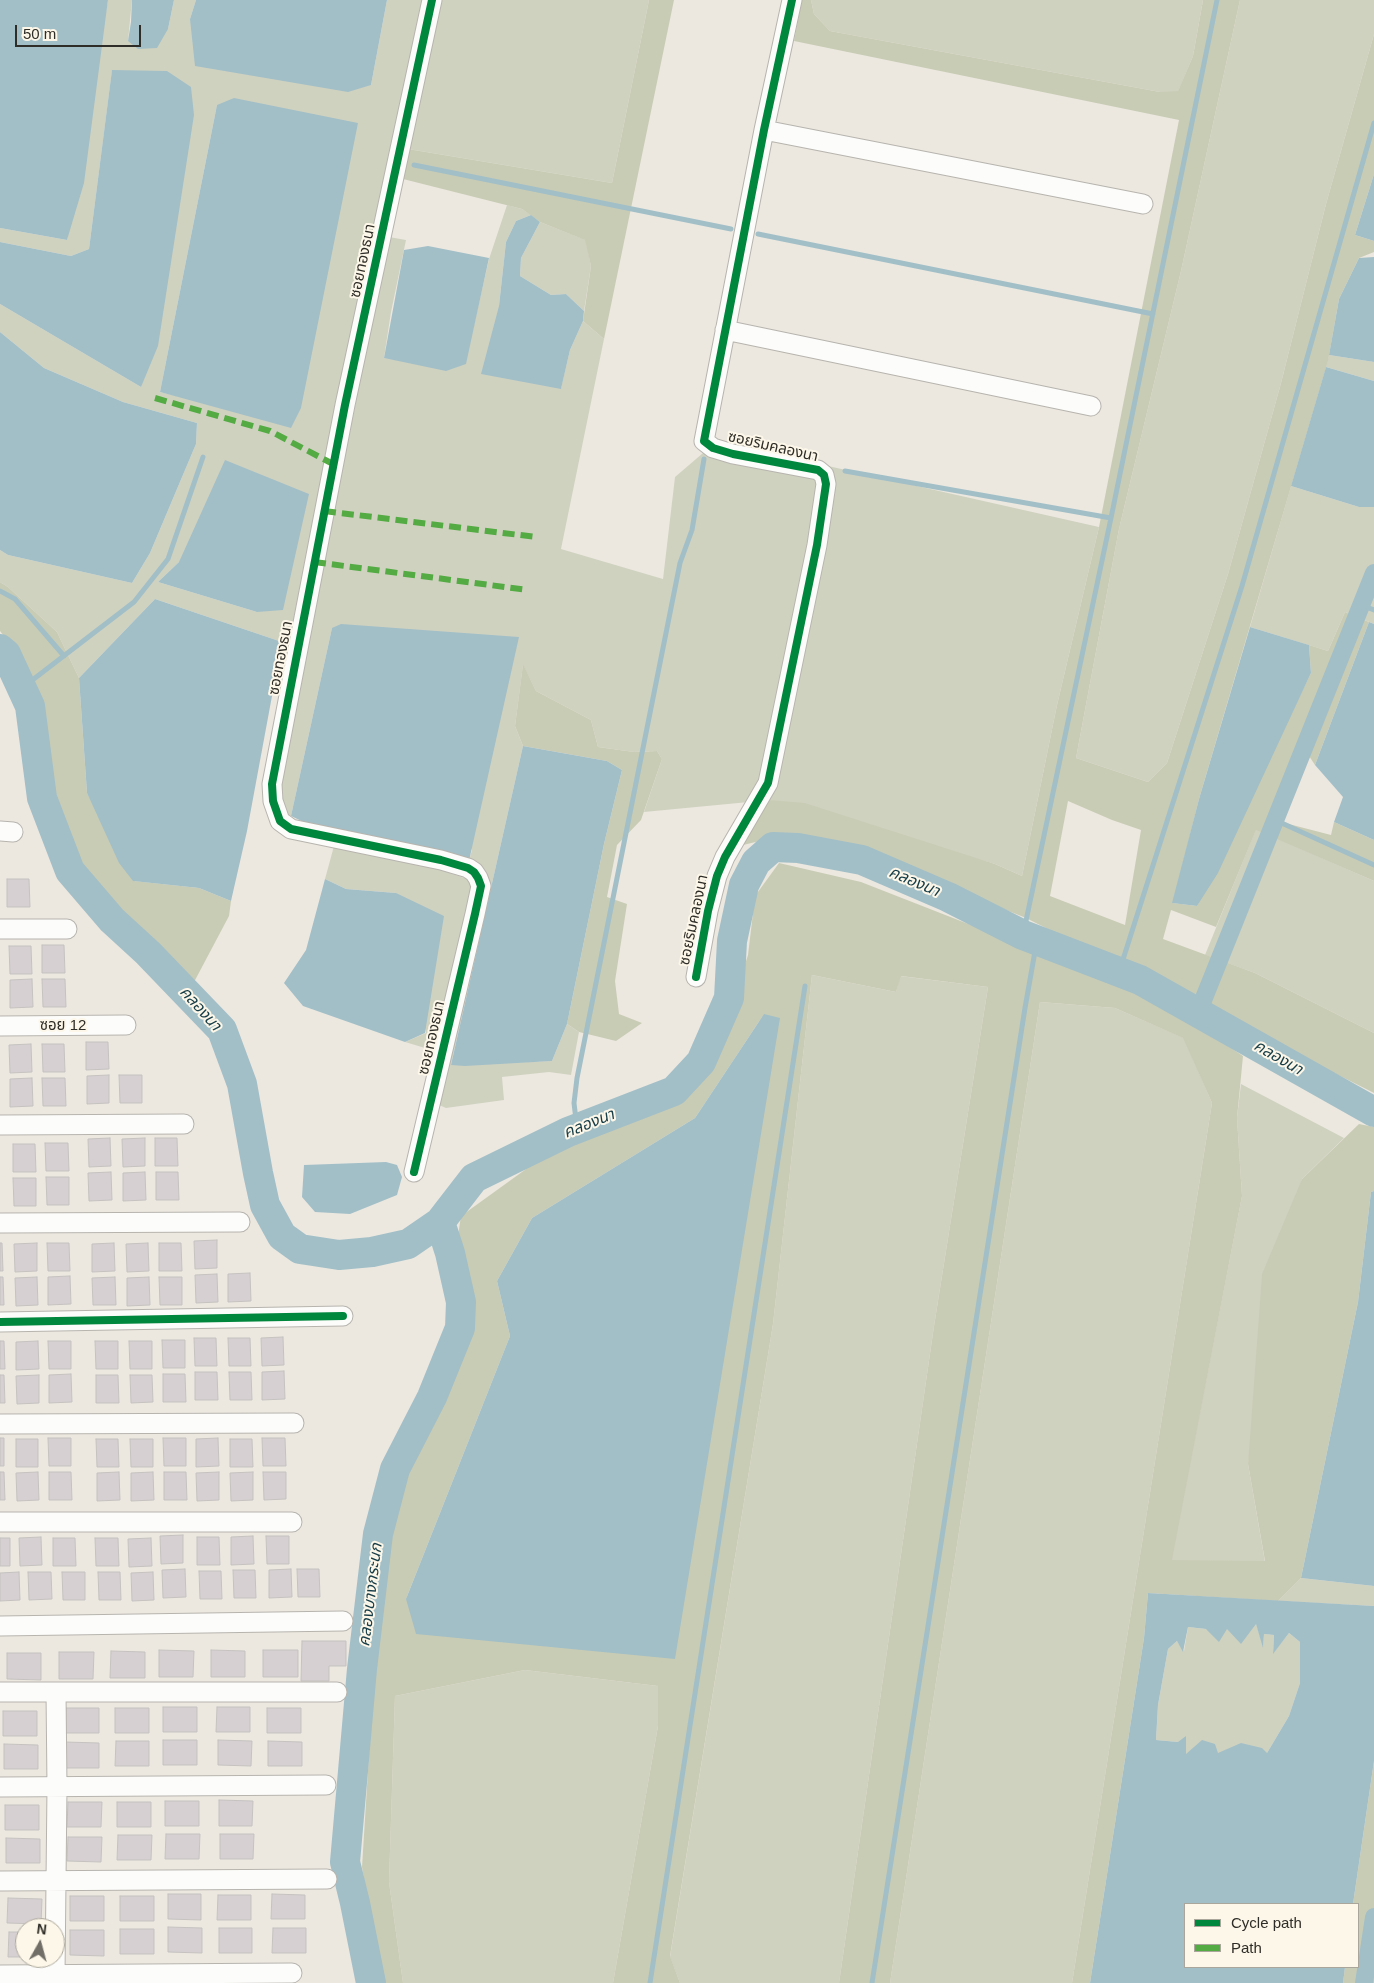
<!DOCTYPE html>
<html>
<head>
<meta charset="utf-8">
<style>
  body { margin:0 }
  #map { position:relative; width:1374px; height:1983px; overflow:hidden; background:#ece8e0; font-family:Arial,sans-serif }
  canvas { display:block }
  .legend { position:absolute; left:1184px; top:1903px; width:175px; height:65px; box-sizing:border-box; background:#fdf7e9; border:1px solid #aba69b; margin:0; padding:6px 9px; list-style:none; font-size:15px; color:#2f2d27 }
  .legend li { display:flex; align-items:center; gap:10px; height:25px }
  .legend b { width:25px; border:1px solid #aba69b }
  .north { position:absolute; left:15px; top:1918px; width:50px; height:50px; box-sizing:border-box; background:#fdf7e9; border:1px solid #aba69b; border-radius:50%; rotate:7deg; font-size:14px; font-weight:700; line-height:20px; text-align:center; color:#2f2d27 }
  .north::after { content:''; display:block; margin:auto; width:18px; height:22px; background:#716e68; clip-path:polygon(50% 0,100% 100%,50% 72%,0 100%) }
  .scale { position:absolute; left:15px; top:25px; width:126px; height:22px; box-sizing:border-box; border:2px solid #2f2d27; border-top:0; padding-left:6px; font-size:15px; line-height:18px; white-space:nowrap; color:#2f2d27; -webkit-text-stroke:4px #fdf7e9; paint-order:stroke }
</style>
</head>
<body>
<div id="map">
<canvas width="1374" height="1983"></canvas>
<ul class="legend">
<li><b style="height:6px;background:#00873e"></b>Cycle path</li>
<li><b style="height:6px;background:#54ab44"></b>Path</li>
</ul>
<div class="north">N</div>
<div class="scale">50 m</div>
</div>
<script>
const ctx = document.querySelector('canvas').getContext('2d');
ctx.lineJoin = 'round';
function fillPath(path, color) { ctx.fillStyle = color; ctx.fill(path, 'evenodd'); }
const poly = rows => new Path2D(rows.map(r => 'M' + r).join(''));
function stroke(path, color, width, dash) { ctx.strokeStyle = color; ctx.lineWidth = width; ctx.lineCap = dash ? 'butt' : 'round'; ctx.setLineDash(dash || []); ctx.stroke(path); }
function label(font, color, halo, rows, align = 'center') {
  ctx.font = font + ' Arial,"Noto Sans Thai",sans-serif'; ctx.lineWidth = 4; ctx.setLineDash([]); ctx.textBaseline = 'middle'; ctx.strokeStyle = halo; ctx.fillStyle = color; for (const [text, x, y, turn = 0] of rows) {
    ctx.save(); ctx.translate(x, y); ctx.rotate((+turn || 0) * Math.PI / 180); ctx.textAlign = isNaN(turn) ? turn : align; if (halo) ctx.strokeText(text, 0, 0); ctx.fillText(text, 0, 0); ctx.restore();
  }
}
fillPath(poly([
  [108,0,132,0,128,41,168,29,174,0,196,0,190,19,371,85,387,0,424,0,293,622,282,642,155,599,79,678,57,632,8,587,0,582,0,550,8,555,132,583,150,553,196,444,197,423,123,402,44,368,0,332,0,304,141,387,167,71,112,71,89,249,71,256,0,242,0,228,67,240],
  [217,105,198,401,160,392],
  [179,562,257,612,158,582],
  [439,0,649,0,612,183,408,149],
  [811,0,1203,0,1193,56,1178,92,1160,92,830,31,814,14],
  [1240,0,1374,0,1374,34,1326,204,1281,383,1228,574,1167,763,1148,782,1076,758,1119,529,1181,271],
  [507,205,522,209,531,215,516,221,506,242,499,306,561,388,570,350,583,321,604,339,561,549,663,579,675,477,717,441,1099,527,1057,705,1022,876,995,864,770,800,644,812,662,759,657,751,634,752,598,747,591,720,536,691,523,665,515,726,523,746,451,1065,552,1061,567,1024,579,1032,571,1075,549,1072,502,1077,504,1100,446,1108,425,1099,435,1051,405,1042,426,1033,396,893,346,889,325,879,334,846,424,864,464,878,472,850,332,628,291,816,284,813,278,791,389,237,406,240,391,312,384,358,465,364,489,259],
  [540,222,586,240,591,266,584,311,566,294,551,295,520,276,521,258],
  [1329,355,1374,362,1374,381,1326,367],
  [1291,486,1359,507,1374,507,1374,624,1345,612,1328,651,1250,627],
  [1256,829,1374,881,1374,1033,1255,973,1205,955],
  [812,975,896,992,900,976,988,987,934,1326,839,1983,680,1983,670,1957,773,1324],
  [1040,1002,1115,1008,1184,1038,1212,1103,1072,1983,890,1983],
  [1241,1084,1344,1138,1302,1179,1248,1464,1265,1562,1171,1561,1242,1196,1237,1118],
  [1301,1578,1374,1586,1374,1606,1278,1601],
  [1256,1623,1263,1646,1264,1634,1274,1635,1273,1653,1289,1633,1300,1642,1300,1683,1289,1716,1267,1753,1185,1754,1178,1742,1156,1740,1158,1705,1168,1649,1177,1641,1184,1651,1188,1627,1206,1629,1227,1629],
  [525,1670,658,1686,658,1726,613,1983,403,1983,389,1882,395,1696]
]), '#d0d2c0');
fillPath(poly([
  [649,0,674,0,604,339,583,321,591,266,585,240,540,222,522,209,403,179,408,149,612,183],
  [802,0,811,0,814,14,830,31,1160,92,1178,91,1193,56,1203,0,1240,0,1181,271,1119,529,1076,758,1148,782,1167,763,1228,574,1281,383,1326,204,1374,34,1374,174,1355,235,1374,241,1374,252,1359,258,1339,299,1328,361,1199,799,1173,903,1197,906,1311,673,1309,645,1328,651,1345,612,1369,622,1315,765,1307,753,1281,822,1331,835,1334,822,1374,840,1374,881,1256,830,1216,927,1171,910,1163,939,1255,973,1374,1033,1374,1093,1026,918,847,846,794,837,764,840,743,845,752,823,770,800,805,803,995,864,1022,876,1057,705,1099,527,1179,120,794,41],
  [1068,801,1112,820,1141,830,1125,925,1050,896],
  [0,582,8,587,57,632,79,678,87,793,134,881,199,888,231,901,229,916,193,984,154,949,108,901,74,862,63,833,53,795,42,700,15,651,0,631],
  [523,664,536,691,591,720,598,747,634,752,657,751,662,759,641,820,617,845,607,897,627,904,615,981,619,1014,642,1023,616,1041,579,1032,567,1024,604,844,622,770,607,761,523,746,515,726],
  [779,863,861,882,1155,997,1243,1056,1237,1118,1242,1196,1172,1560,1265,1561,1248,1464,1262,1274,1302,1179,1359,1124,1374,1127,1374,1191,1371,1192,1358,1302,1301,1578,1278,1601,1148,1593,1144,1638,1090,1983,1072,1983,1212,1103,1183,1038,1115,1008,1040,1002,890,1983,839,1983,934,1326,988,987,901,976,896,992,812,975,773,1324,670,1956,680,1983,613,1983,658,1726,658,1686,525,1670,395,1696,389,1882,403,1983,381,1983,362,1867,374,1674,391,1513,443,1383,471,1323,457,1242,461,1216,540,1159,666,1101,720,1043,748,955,755,896],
  [764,1014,406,1599,510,1336,497,1281,532,1218,695,1118],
  [1374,1761,1374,1983,1343,1983,1345,1967,1358,1967,1358,1904,1353,1904]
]), '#c9ccb5');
fillPath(poly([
  [0,0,108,0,84,183,67,240,0,228],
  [132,0,174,0,168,29,157,48,138,49,128,41,131,22],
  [196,0,387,0,371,85,348,92,195,66,190,19],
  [112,70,167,71,191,87,194,115,158,346,141,387,0,304,0,242,71,256,89,249],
  [234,98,358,123,301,408,291,428,160,392,217,105],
  [1374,174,1374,241,1355,235],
  [531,215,540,222,521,258,520,276,551,295,566,294,584,311,583,321,570,350,561,389,481,374,499,306,506,242,516,221],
  [428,246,489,258,466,364,446,371,384,358,404,250],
  [1374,257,1374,362,1329,355,1339,299,1359,258],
  [0,332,44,368,123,402,197,423,196,444,150,553,132,583,8,555,0,550],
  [1326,367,1374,381,1374,507,1359,507,1291,486],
  [225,460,309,494,283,610,257,612,158,582,179,562],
  [155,599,282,642,247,831,231,901,199,888,133,881,119,863,87,793,79,678],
  [1369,622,1374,624,1374,840,1334,822,1343,797,1315,765],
  [341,624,519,637,469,861,308,824,291,816,332,628],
  [1250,627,1309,645,1311,673,1218,873,1197,906,1172,903,1199,799],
  [523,746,607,761,622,770,604,844,567,1024,552,1061,465,1066,451,1065],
  [325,879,346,889,396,893,444,916,425,1033,405,1042,303,1006,284,983,306,950],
  [764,1014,780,1018,675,1659,416,1634,406,1599,510,1336,497,1281,532,1218,695,1118],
  [386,1162,397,1165,402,1177,397,1195,350,1214,315,1212,302,1197,304,1165],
  [1374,1191,1374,1586,1301,1578,1358,1302,1371,1192],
  [1148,1593,1374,1606,1374,1761,1353,1904,1185,1904,1185,1967,1345,1967,1343,1983,1090,1983,1144,1638],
  [1256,1624,1263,1648,1264,1634,1274,1635,1273,1654,1289,1633,1300,1642,1300,1683,1289,1716,1267,1753,1262,1748,1241,1743,1218,1753,1215,1744,1202,1740,1186,1754,1186,1736,1178,1742,1156,1740,1158,1705,1168,1649,1177,1641,1183,1652,1188,1627,1206,1629,1219,1642,1227,1629,1241,1644]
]), '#a2bfc7');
stroke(poly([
  [414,165,731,229],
  [758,234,1153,314],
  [845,471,1111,518],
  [0,591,15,599,64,656],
  [1361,605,1374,610],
  [22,688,134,602,168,559,203,457],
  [1275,820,1374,865],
  [1023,935,1111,518,1217,0],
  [1119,972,1242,586,1374,123],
  [577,1128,574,1103,577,1078,680,563,692,530,704,459],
  [650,1983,805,986],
  [872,1983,1025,1008,1037,940]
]), '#a2bfc7', 5);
stroke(poly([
  [1198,1013,1374,573],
  [1364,1983,1374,1917]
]), '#a2bfc7', 18);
stroke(poly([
  [0,649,6,654,30,706,42,798,70,871,112,920,148,953,222,1030,242,1084,258,1173,265,1205,282,1236,300,1249,339,1255,372,1252,408,1244,440,1222,474,1178,568,1132,674,1091,701,1062,729,998,732,941,744,885,756,862,773,847,798,848,862,860,948,897,1023,935,1140,980,1374,1112],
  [371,1983,355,1903,345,1862,362,1669,378,1534,395,1469,432,1397,460,1328,461,1302,450,1253,440,1222]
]), '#a2bfc7', 30);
const building = poly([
  [7,879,29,879,30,907,7,907,7,879],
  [42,945,64,945,65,973,42,973,42,945],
  [9,946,31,946,32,974,10,974,9,946],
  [32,979,33,1007,10,1008,10,980,32,979],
  [42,979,65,979,66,1007,43,1007,42,979],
  [86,1042,108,1042,109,1069,86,1070,86,1042],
  [31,1044,32,1072,10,1073,9,1045,31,1044],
  [42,1044,64,1044,65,1072,43,1072,42,1044],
  [109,1075,109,1103,87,1104,87,1076,109,1075],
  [119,1075,142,1075,142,1103,120,1103,119,1075],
  [32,1078,33,1106,10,1107,10,1079,32,1078],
  [42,1078,65,1078,66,1106,43,1106,42,1078],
  [110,1138,111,1166,89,1167,88,1139,110,1138],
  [145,1138,145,1166,123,1167,122,1139,145,1138],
  [155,1138,177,1138,178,1166,155,1166,155,1138],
  [45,1143,68,1143,69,1171,46,1171,45,1143],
  [13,1144,35,1144,36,1172,13,1172,13,1144],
  [111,1172,112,1200,89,1201,88,1173,111,1172],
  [145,1172,146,1200,123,1201,123,1173,145,1172],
  [156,1172,178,1172,179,1200,156,1200,156,1172],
  [46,1177,69,1177,69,1205,47,1205,46,1177],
  [13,1178,36,1178,36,1206,14,1206,13,1178],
  [217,1240,217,1268,195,1269,194,1241,217,1240],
  [0,1243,2,1243,3,1271,0,1271,0,1243],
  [37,1243,37,1271,15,1272,14,1244,37,1243],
  [47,1243,69,1243,70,1271,48,1271,47,1243],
  [114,1243,115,1271,92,1272,92,1244,114,1243],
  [148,1243,149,1271,127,1272,126,1244,148,1243],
  [159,1243,181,1243,182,1271,159,1271,159,1243],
  [250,1273,251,1301,228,1302,228,1274,250,1273],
  [217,1274,218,1302,196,1303,195,1275,217,1274],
  [70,1276,71,1304,48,1305,48,1277,70,1276],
  [0,1277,3,1277,4,1305,0,1305,0,1277],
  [37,1277,38,1305,16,1306,15,1278,37,1277],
  [115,1277,116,1305,93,1305,92,1278,115,1277],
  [149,1277,150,1305,127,1306,127,1278,149,1277],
  [159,1277,182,1277,182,1305,160,1305,159,1277],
  [283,1337,284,1365,262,1366,261,1338,283,1337],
  [194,1338,216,1338,217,1366,195,1366,194,1338],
  [228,1338,250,1338,251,1366,229,1366,228,1338],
  [162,1340,185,1340,185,1368,163,1368,162,1340],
  [0,1341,4,1341,5,1369,0,1369,0,1341],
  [38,1341,39,1369,16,1370,16,1342,38,1341],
  [48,1341,71,1341,71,1369,49,1369,48,1341],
  [95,1341,118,1341,118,1369,96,1369,95,1341],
  [129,1341,152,1341,152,1369,130,1369,129,1341],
  [284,1371,285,1399,262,1400,262,1372,284,1371],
  [195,1372,217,1372,218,1400,195,1400,195,1372],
  [229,1372,251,1372,252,1400,230,1400,229,1372],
  [71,1374,72,1402,49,1403,49,1375,71,1374],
  [163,1374,185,1374,186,1402,163,1402,163,1374],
  [0,1375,4,1375,5,1403,0,1403,0,1375],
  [39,1375,39,1403,17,1404,16,1376,39,1375],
  [96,1375,118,1375,119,1403,96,1403,96,1375],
  [130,1375,152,1375,153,1402,131,1403,130,1375],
  [0,1438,4,1438,4,1466,0,1466,0,1438],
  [48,1438,71,1438,71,1466,49,1466,48,1438],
  [163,1438,186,1438,186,1466,164,1466,163,1438],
  [218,1438,219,1466,196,1467,196,1439,218,1438],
  [262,1438,285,1438,286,1466,263,1466,262,1438],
  [16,1439,38,1439,38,1467,16,1467,16,1439],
  [96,1439,118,1439,119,1467,97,1467,96,1439],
  [130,1439,153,1439,153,1467,131,1467,130,1439],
  [230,1439,252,1439,253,1467,230,1467,230,1439],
  [0,1472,4,1472,5,1500,0,1500,0,1472],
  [38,1472,39,1500,17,1501,16,1473,38,1472],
  [49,1472,71,1472,72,1500,49,1500,49,1472],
  [119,1472,120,1500,97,1501,97,1473,119,1472],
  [153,1472,154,1500,131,1501,131,1473,153,1472],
  [164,1472,186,1472,187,1500,164,1500,164,1472],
  [219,1472,219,1500,197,1501,196,1473,219,1472],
  [253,1472,253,1500,231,1501,230,1473,253,1472],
  [263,1472,286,1472,286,1499,264,1500,263,1472],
  [183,1535,183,1563,161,1564,160,1536,183,1535],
  [253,1536,254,1564,231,1565,231,1537,253,1536],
  [266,1536,289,1536,289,1564,267,1564,266,1536],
  [41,1537,42,1565,20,1566,19,1538,41,1537],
  [197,1537,219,1537,220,1565,197,1565,197,1537],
  [0,1538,10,1538,10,1566,0,1566,0,1538],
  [53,1538,75,1538,76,1566,53,1566,53,1538],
  [95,1538,118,1538,119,1566,96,1566,95,1538],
  [151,1538,152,1566,129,1567,128,1539,151,1538],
  [185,1569,186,1597,163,1598,162,1570,185,1569],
  [291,1569,292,1597,269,1598,269,1570,291,1569],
  [297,1569,319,1569,320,1597,298,1597,297,1569],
  [233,1570,255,1570,256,1598,234,1598,233,1570],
  [199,1571,221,1571,222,1599,200,1599,199,1571],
  [19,1572,20,1600,0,1601,0,1573,19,1572],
  [28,1572,51,1572,52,1599,29,1600,28,1572],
  [62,1572,85,1572,85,1600,63,1600,62,1572],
  [98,1572,120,1572,121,1600,99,1600,98,1572],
  [153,1572,154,1600,132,1601,131,1573,153,1572],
  [302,1641,346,1641,346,1666,329,1666,329,1681,301,1681,302,1641],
  [159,1650,194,1651,193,1677,159,1677,159,1650],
  [211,1650,245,1651,245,1677,211,1677,211,1650],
  [263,1650,298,1650,298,1677,263,1677,263,1650],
  [111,1651,145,1652,145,1678,110,1678,111,1651],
  [59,1652,94,1652,93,1679,59,1679,59,1652],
  [7,1653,41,1653,41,1680,7,1679,7,1653],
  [163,1707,197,1707,197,1732,163,1732,163,1707],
  [217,1707,250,1707,250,1732,216,1732,217,1707],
  [66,1708,99,1708,99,1733,65,1733,66,1708],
  [115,1708,149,1708,149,1733,115,1733,115,1708],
  [267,1708,301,1708,301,1733,267,1733,267,1708],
  [3,1711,37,1711,37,1736,3,1736,3,1711],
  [163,1740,197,1740,197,1765,163,1765,163,1740],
  [218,1740,252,1741,251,1766,218,1765,218,1740],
  [116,1741,149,1741,149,1766,115,1766,116,1741],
  [268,1741,302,1742,302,1766,268,1766,268,1741],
  [65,1742,99,1743,99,1768,65,1768,65,1742],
  [4,1744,38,1745,38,1769,4,1769,4,1744],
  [219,1800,253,1801,252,1826,219,1826,219,1800],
  [165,1801,199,1801,199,1826,165,1826,165,1801],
  [68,1802,102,1802,101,1827,67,1827,68,1802],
  [117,1802,151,1802,151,1827,117,1827,117,1802],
  [5,1805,39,1805,39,1830,5,1830,5,1805],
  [166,1834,200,1834,199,1859,165,1859,166,1834],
  [220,1834,254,1834,253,1859,220,1859,220,1834],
  [118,1835,152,1835,151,1860,117,1860,118,1835],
  [68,1837,102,1837,101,1862,67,1861,68,1837],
  [6,1838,40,1839,40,1863,6,1863,6,1838],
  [168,1894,201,1894,201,1920,168,1919,168,1894],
  [272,1894,305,1895,305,1919,271,1919,272,1894],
  [218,1895,251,1895,251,1920,217,1920,218,1895],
  [70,1896,104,1896,104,1921,70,1921,70,1896],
  [120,1896,154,1896,154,1921,120,1921,120,1896],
  [8,1898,42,1899,41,1924,7,1923,8,1898],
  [168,1927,202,1928,202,1953,168,1952,168,1927],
  [219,1928,252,1928,252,1953,219,1953,219,1928],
  [273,1928,306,1928,306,1953,272,1953,273,1928],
  [120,1929,154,1929,154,1954,120,1954,120,1929],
  [70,1930,104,1930,104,1956,70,1955,70,1930],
  [9,1932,25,1932,25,1957,8,1957,9,1932]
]);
fillPath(building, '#d6d0d2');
stroke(building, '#c5c2c0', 1);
const street = poly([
  [764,130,1143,204],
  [725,330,1091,406],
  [0,831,13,832],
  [0,929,67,929],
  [696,977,708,911,717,876,725,857,768,783,817,545,826,484,824,475,818,470,733,454,713,448,704,441,764,130,792,0],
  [0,1026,126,1025],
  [0,1125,184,1124],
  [414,1172,475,914,481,886,478,878,474,872,468,868,441,860,291,829,280,821,273,801,272,784,345,405,432,0],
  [0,1223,240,1222],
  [0,1322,343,1316],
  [0,1424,294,1423],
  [0,1522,292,1522],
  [0,1626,343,1621],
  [0,1692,337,1692],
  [0,1787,326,1785],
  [0,1881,327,1879],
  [0,1975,292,1973],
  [55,1975,57,1787,56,1692]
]);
stroke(street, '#b7b4ae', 21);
stroke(street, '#fcfcfa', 19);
stroke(poly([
  [155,398,270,431,333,464],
  [324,511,536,537],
  [314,562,528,590]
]), '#54ab44', 6, [12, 6]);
stroke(poly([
  [696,977,708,911,717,876,725,857,768,783,817,545,826,484,824,475,818,470,733,454,713,448,704,441,764,130,792,0],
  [414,1172,475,914,481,886,478,878,474,872,468,868,441,860,291,829,280,821,273,801,272,784,345,405,432,0],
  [0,1322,343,1316]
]), '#00873e', 8);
label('15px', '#2f2d27', '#fdf7e9', [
  ["ซอยทองธนา",363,261,-78],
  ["ซอยริมคลองนา",773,447,13],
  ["ซอยทองธนา",281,658,-79],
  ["ซอยริมคลองนา",694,920,-78],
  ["ซอย 12",63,1026],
  ["ซอยทองธนา",432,1038,-77]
]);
label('italic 16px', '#153c47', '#fdf7e9', [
  ["คลองนา",914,882,23],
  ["คลองนา",200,1009,48],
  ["คลองนา",1278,1058,30],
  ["คลองนา",589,1124,-22],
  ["คลองบางกระนก",371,1595,-83]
]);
</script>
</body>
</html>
